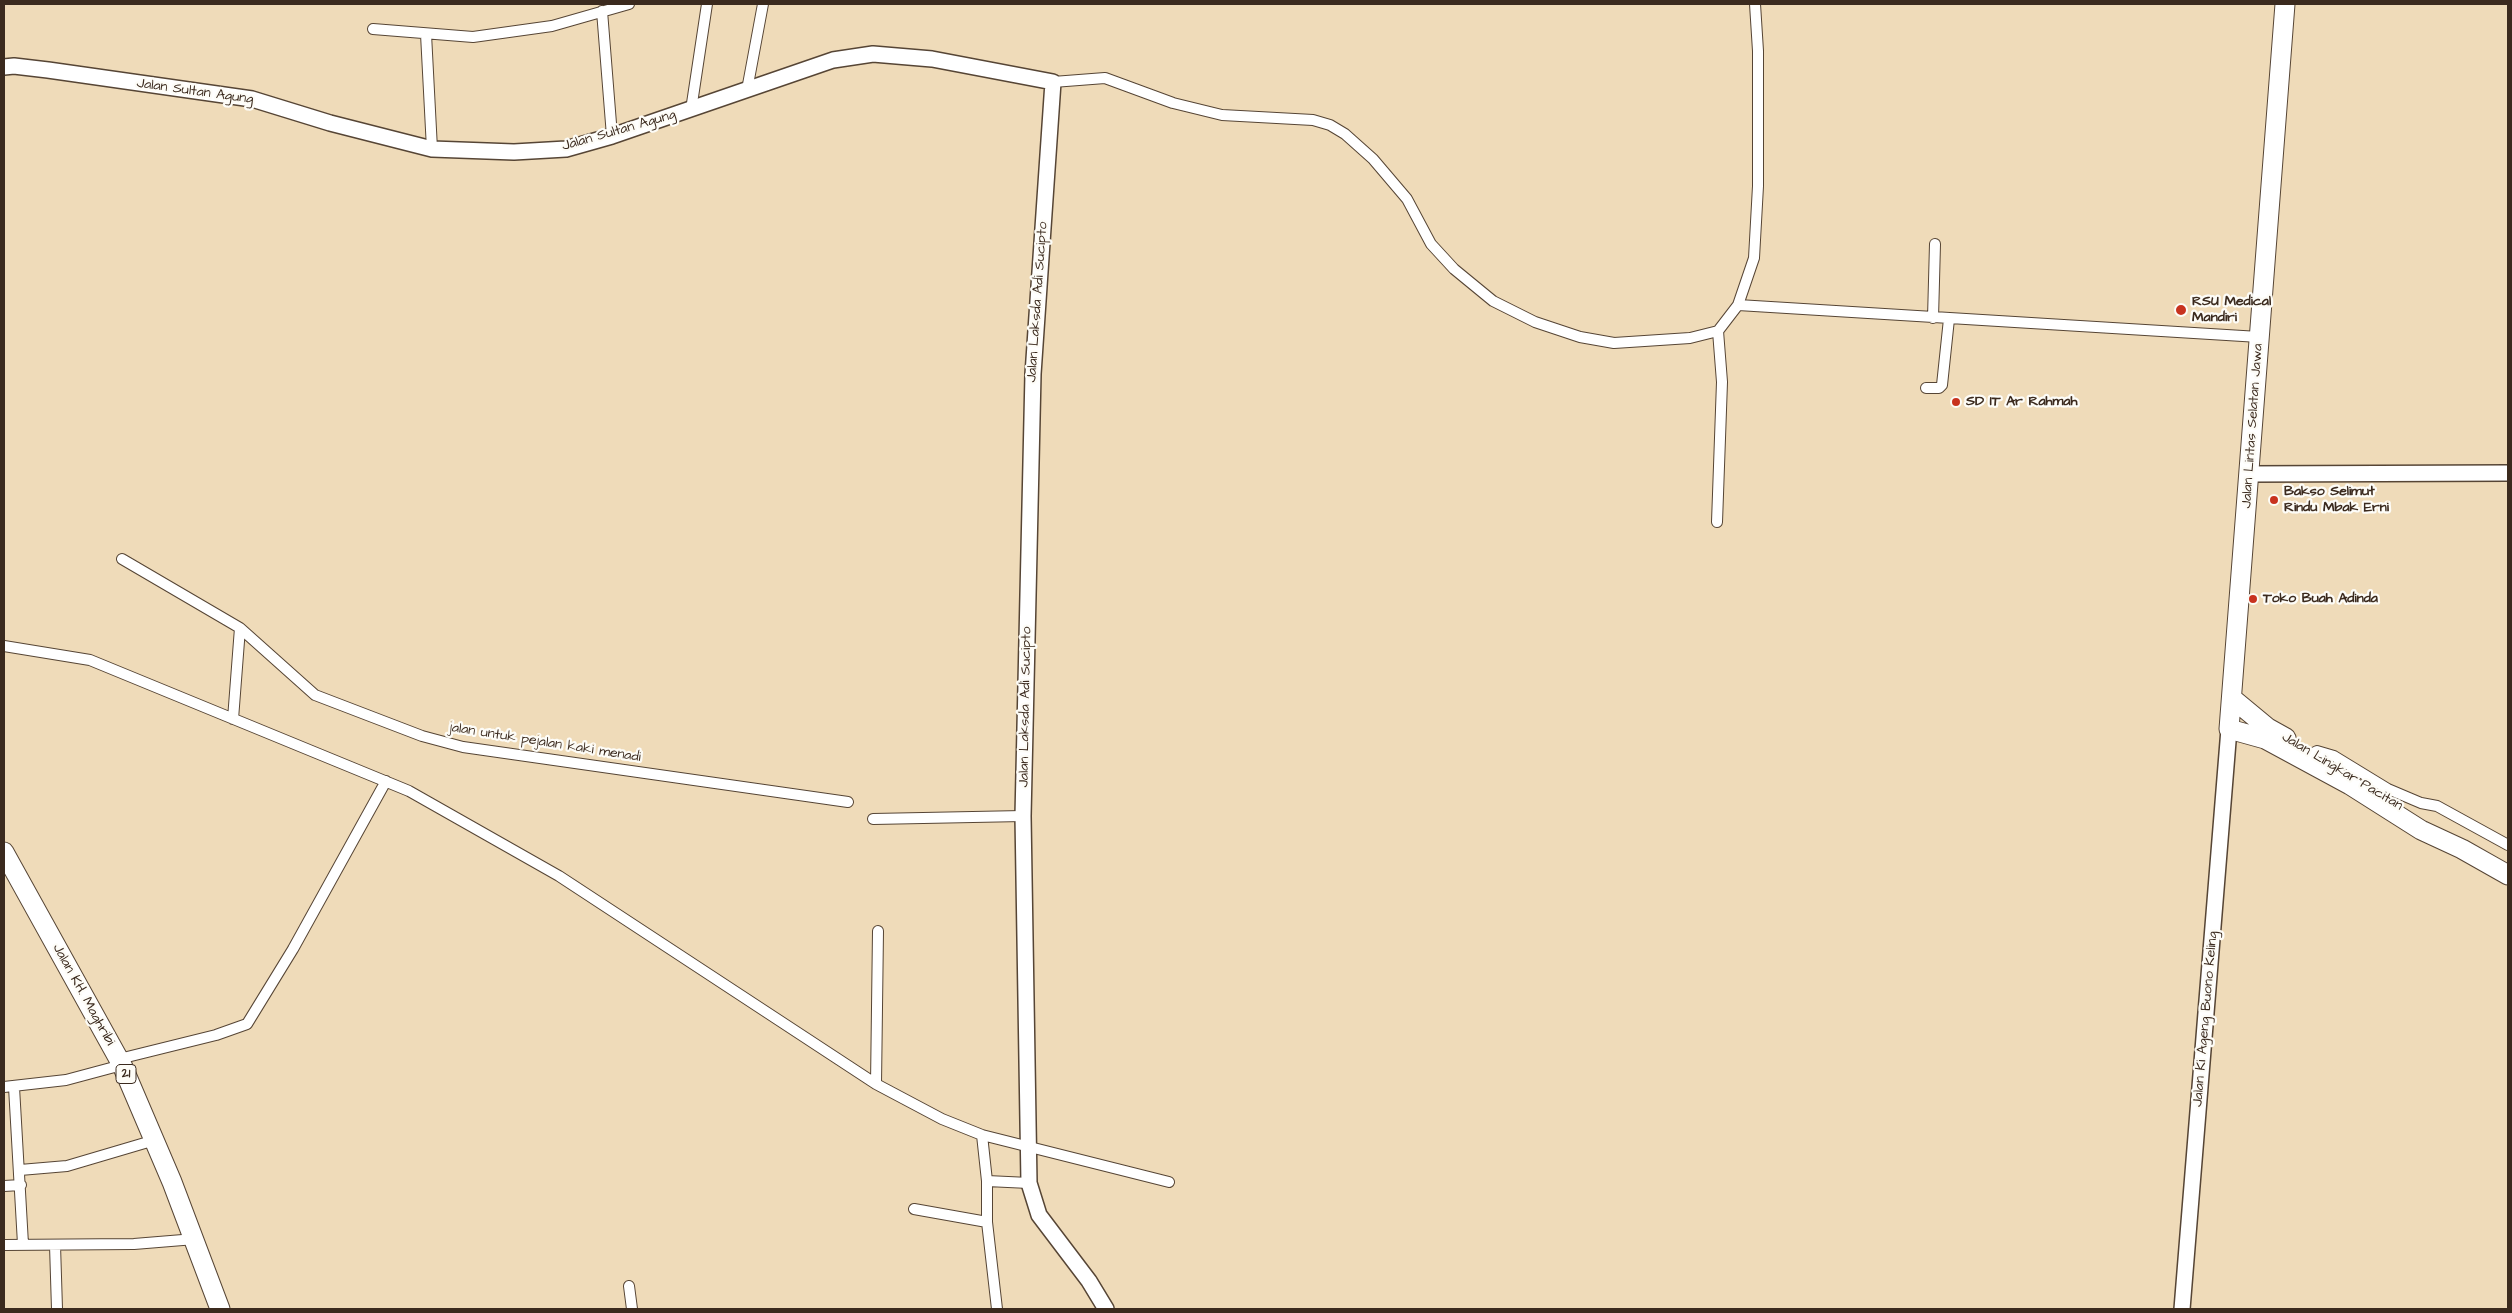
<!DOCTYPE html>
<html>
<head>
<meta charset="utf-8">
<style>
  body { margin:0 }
  #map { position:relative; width:2512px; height:1313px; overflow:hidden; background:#efdbb9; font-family:"Architects Daughter",sans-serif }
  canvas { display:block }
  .frame { position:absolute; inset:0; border:5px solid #3b2a1e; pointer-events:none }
</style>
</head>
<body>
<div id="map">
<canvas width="2512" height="1313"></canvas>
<div class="frame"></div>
</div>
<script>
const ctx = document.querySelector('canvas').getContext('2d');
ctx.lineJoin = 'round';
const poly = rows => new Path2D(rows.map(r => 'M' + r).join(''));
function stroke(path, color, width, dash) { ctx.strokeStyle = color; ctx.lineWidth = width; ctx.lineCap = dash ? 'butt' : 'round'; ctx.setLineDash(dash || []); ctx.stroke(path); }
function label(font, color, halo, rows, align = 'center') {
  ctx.font = font + ' "Architects Daughter",sans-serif'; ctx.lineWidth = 4.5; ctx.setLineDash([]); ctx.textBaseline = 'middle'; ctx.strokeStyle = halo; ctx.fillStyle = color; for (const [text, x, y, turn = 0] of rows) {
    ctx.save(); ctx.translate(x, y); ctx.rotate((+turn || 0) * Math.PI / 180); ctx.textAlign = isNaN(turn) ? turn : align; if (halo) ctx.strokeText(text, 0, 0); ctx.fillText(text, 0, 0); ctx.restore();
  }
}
const street = poly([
  [602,11,612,136],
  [373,29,473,37,552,26,629,4],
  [426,34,432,149],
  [1053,82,1105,78,1173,103,1222,115,1313,120,1330,125,1345,134,1373,159,1407,199,1431,244,1454,269,1493,301,1535,322,1580,337,1614,343,1690,338,1718,331,1738,305,1754,258,1758,186,1758,51,1755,4],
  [747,90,763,4],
  [691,110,707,4],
  [1738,305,2259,337],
  [1933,318,1935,244],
  [1926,388,1939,388,1942,385,1949,319],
  [1717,522,1722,382,1718,331],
  [122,559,240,628],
  [4,646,90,660,409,791,559,876,876,1084,942,1119,982,1135,1169,1182],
  [233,719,240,628,315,695,422,736,463,747,848,802],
  [2307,762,2313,753,2317,751,2334,756,2388,789,2421,803,2437,806,2508,845],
  [873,819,1023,816],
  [119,1059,216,1035,247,1024,293,949,386,781],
  [876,1084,878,931],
  [4,1087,66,1080,122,1065],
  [14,1087,23,1244],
  [982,1135,987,1181],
  [20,1170,67,1166,155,1140],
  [4,1186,21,1185],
  [914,1209,987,1222,997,1309],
  [987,1222,987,1181,1029,1183],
  [4,1245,134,1244,195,1239],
  [55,1245,57,1309],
  [629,1286,632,1309]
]);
const secondary = poly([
  [4,67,14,66,48,70,252,99,330,123,432,149,514,152,566,149,612,136,833,60,873,54,932,59,1053,82,1033,374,1023,816,1029,1183,1039,1215,1089,1281,1106,1309],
  [2249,474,2508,473],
  [2182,1309,2229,729]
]);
const highway = poly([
  [2285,4,2229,729,2265,739,2350,785,2421,830,2462,849,2508,875],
  [2233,699,2268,728,2286,738],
  [4,852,122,1065,172,1182,220,1309]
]);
stroke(street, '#564535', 12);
stroke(secondary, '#564535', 18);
stroke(highway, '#564535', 21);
stroke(street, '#fff', 10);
stroke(secondary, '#fff', 15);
stroke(highway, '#fff', 19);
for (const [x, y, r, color] of [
  [2181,310,6,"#c8321e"],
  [1956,402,5,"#c8321e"],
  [2274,500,5,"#c8321e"],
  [2253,599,5,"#c8321e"]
]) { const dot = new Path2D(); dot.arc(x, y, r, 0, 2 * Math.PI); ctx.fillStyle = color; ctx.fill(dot); stroke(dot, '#fdfcf7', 2); }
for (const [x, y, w] of [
  [126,1074,20]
]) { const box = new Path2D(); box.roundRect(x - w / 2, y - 9.5, w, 19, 4); ctx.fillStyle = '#fdfcf7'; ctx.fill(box); stroke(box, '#3b2a1e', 1); }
label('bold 12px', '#3b2a1e', null, [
  ["21",126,1074]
]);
label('14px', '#3b2a1e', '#fdfcf7', [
  ["Jalan Sultan Agung",195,92,8],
  ["Jalan Sultan Agung",619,131,-16],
  ["Jalan Laksda Adi Sucipto",1038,302,-86],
  ["Jalan Lintas Selatan Jawa",2253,426,-86],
  ["Jalan Laksda Adi Sucipto",1026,707,-89],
  ["jalan untuk pejalan kaki menadi",545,743,9],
  ["Jalan Lingkar Pacitan",2342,772,31],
  ["Jalan KH. Maghribi",83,995,61],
  ["Jalan Ki Ageng Buono Keling",2206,1019,-85]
]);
label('bold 14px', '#3b2a1e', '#fdfcf7', [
  ["RSU Medical",2192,302],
  ["Mandiri",2192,318],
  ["SD IT Ar Rahmah",1966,402],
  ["Bakso Selimut",2284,492],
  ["Rindu Mbak Erni",2284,508],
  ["Toko Buah Adinda",2263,599]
], 'left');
</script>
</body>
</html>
